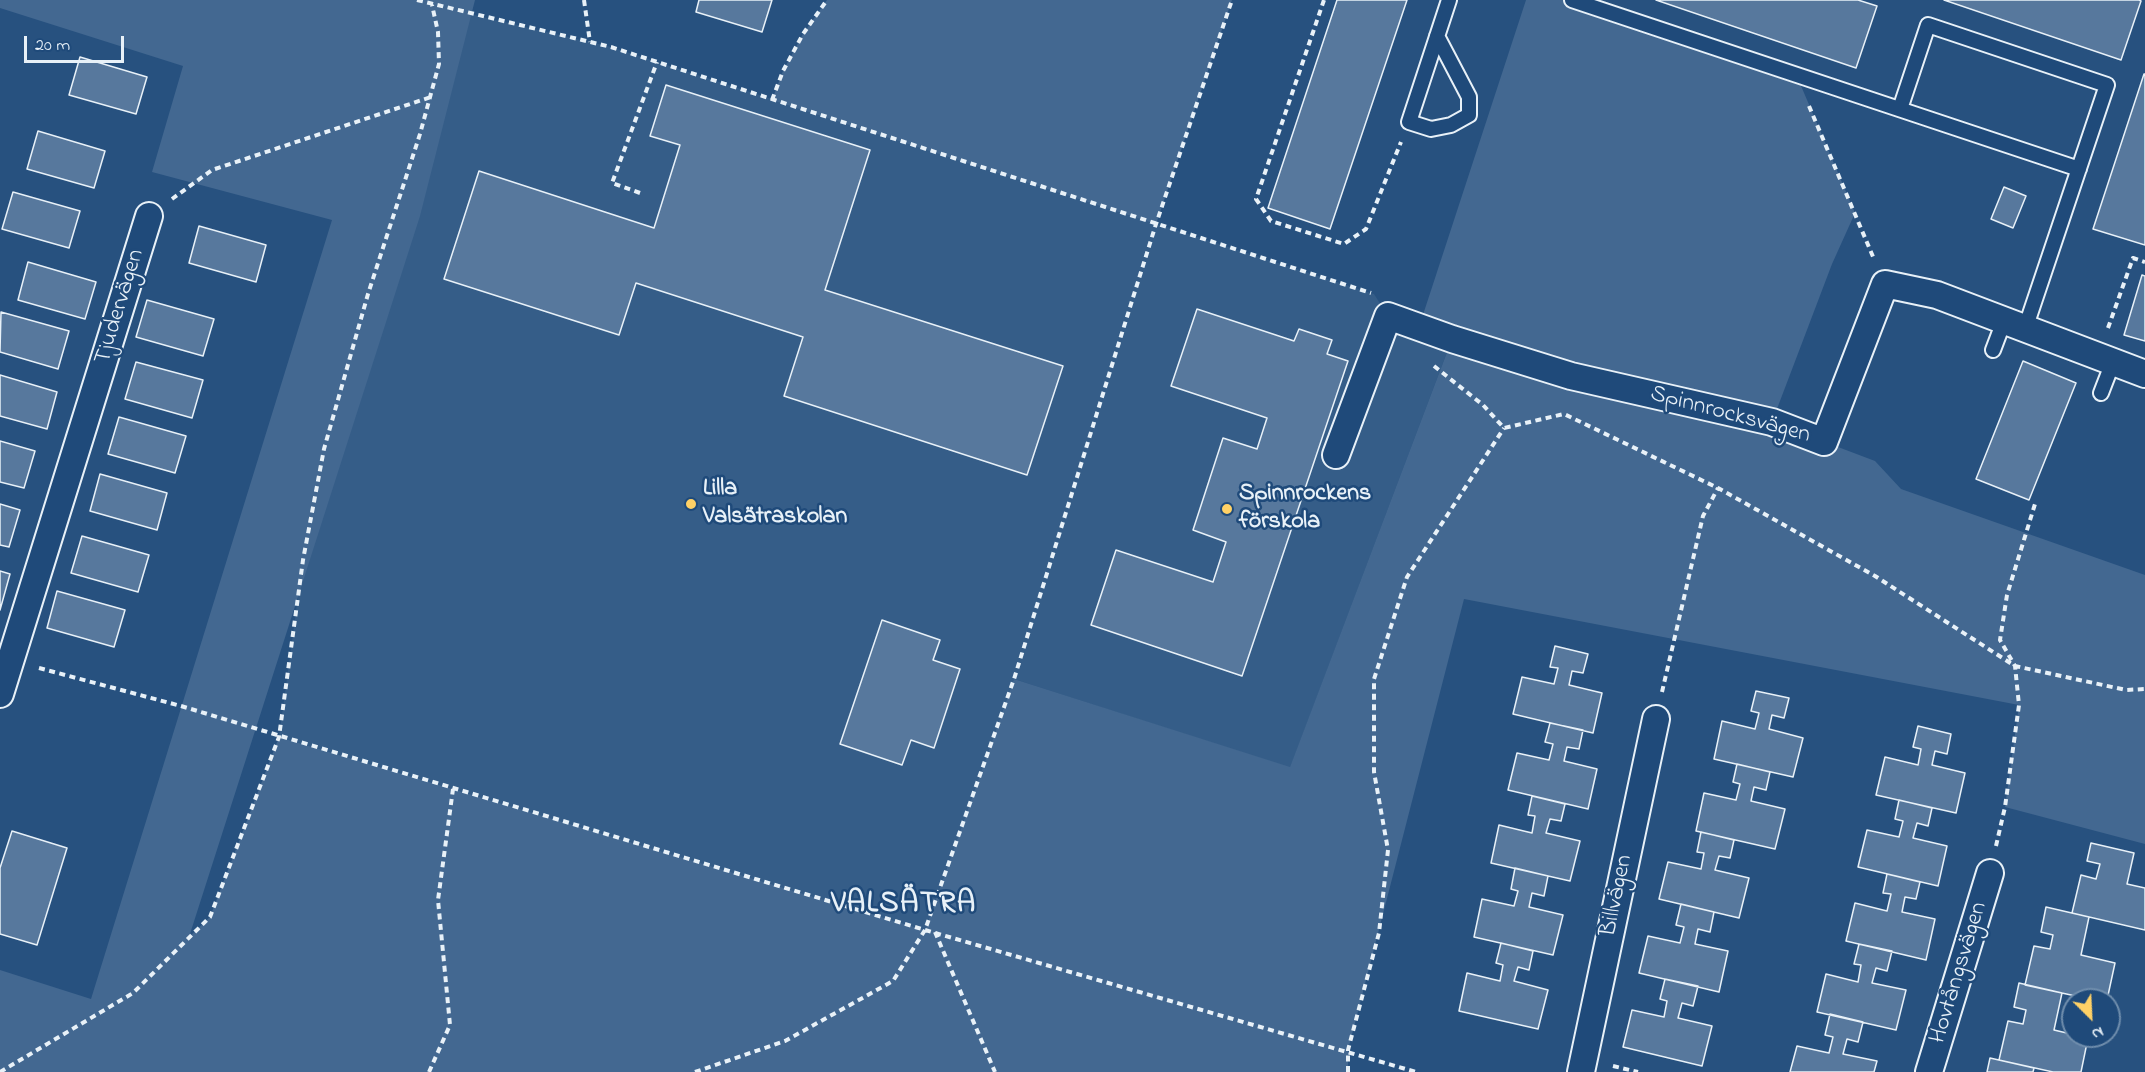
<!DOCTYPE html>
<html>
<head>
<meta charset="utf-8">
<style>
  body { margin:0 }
  #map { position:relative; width:2145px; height:1072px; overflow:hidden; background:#27517f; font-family:"Indie Flower",sans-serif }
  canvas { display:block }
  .north { position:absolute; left:2061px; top:988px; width:60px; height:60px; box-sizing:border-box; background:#1f4a7a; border:2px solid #6f8dac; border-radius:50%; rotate:156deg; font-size:16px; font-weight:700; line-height:24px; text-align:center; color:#e8f1f8 }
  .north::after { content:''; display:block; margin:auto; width:21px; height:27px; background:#ffd166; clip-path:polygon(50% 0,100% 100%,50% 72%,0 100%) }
  .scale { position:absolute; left:24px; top:36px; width:100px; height:27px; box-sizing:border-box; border:3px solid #e8f1f8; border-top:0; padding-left:8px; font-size:18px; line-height:21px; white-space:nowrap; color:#e8f1f8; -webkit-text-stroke:4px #1f4a7a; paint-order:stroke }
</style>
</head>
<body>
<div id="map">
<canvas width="2145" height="1072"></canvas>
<div class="north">N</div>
<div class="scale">20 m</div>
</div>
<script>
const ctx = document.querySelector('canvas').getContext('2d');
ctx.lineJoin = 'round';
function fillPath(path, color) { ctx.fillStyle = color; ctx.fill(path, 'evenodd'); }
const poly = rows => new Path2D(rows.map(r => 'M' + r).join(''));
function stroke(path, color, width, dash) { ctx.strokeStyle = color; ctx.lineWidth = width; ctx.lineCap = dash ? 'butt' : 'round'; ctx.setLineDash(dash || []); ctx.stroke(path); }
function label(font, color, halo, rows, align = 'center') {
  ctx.font = font + ' "Indie Flower",sans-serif'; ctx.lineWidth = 5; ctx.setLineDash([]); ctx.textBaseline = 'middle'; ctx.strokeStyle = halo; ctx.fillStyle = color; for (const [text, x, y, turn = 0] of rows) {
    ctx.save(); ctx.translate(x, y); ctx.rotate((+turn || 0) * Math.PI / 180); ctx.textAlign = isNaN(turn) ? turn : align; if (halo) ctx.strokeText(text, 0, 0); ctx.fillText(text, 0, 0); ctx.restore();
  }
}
fillPath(poly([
  [432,5,611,47,1374,294,1388,316,1452,339,1290,768,1014,679,925,930,279,737,303,560]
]), '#355d88');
fillPath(poly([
  [0,0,475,0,420,216,189,937,210,917,279,737,925,930,1014,679,1290,767,1452,339,1419,327,1526,0,1572,0,1796,74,1855,213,1832,264,1772,422,1875,461,1901,489,2145,575,2145,844,2005,807,2019,705,1464,599,1348,1050,1348,1072,0,1072,0,970,91,999,332,220,152,172,183,66,0,8],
  [827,0,1232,0,1156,224,772,100,783,71,803,34]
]), '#436891');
const building = poly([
  [699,0,772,0,762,32,696,12,699,0],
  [1337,0,1407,0,1330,229,1268,208,1337,0],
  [1656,0,1858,0,1877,6,1856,68,1656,0],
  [1944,0,2139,0,2141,1,2121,60,1944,0],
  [80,57,147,77,136,114,69,95,80,57],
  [2144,74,2145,74,2145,245,2093,229,2144,74],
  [666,85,870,150,825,290,1063,366,1027,475,784,396,803,337,636,283,619,335,444,279,479,171,654,228,680,145,650,136,666,85],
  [38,131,105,151,94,188,27,169,38,131],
  [2004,187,2026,196,2013,228,1991,219,2004,187],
  [13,192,80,211,69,248,2,229,13,192],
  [199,226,266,245,256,282,189,263,199,226],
  [28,262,96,282,85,319,18,300,28,262],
  [2142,275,2145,276,2145,341,2124,335,2142,275],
  [147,300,214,319,203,356,136,337,147,300],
  [1197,309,1294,341,1299,329,1332,340,1327,354,1348,361,1242,676,1091,625,1116,550,1213,582,1226,542,1193,530,1223,438,1257,449,1267,418,1171,386,1197,309],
  [1,312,69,331,58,369,0,352,1,312],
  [2023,361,2076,383,2029,500,1976,479,2023,361],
  [136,362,203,380,192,418,125,399,136,362],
  [0,375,57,392,47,429,0,416,0,375],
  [119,417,186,436,175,473,108,454,119,417],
  [0,441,35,451,24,488,0,482,0,441],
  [100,474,167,493,157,530,90,511,100,474],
  [0,504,20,510,9,547,0,545,0,504],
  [82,536,149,555,138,592,71,573,82,536],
  [0,571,10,574,0,610,0,571],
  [57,591,125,610,114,647,47,628,57,591],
  [882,620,940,640,933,660,960,669,934,748,911,740,902,765,840,744,882,620],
  [1555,646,1588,654,1583,673,1572,671,1569,685,1602,693,1593,733,1513,714,1522,677,1554,684,1558,668,1550,667,1555,646],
  [1756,691,1789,698,1784,718,1772,715,1769,729,1803,738,1793,777,1714,759,1722,721,1755,729,1759,713,1751,711,1756,691],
  [1550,723,1583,730,1579,749,1567,747,1564,761,1597,769,1588,809,1508,790,1517,753,1549,760,1553,744,1545,742,1550,723],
  [1918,726,1951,734,1947,754,1935,751,1932,765,1965,773,1956,813,1876,795,1885,757,1918,765,1921,749,1913,747,1918,726],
  [1737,764,1770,772,1766,790,1754,787,1751,801,1785,809,1775,849,1696,831,1704,793,1736,800,1740,784,1733,782,1737,764],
  [1532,796,1565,804,1561,821,1550,819,1546,833,1580,841,1570,881,1491,863,1499,825,1532,833,1535,816,1528,815,1532,796],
  [1899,800,1932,808,1928,826,1917,823,1913,838,1947,846,1938,886,1858,867,1867,830,1899,837,1903,821,1895,819,1899,800],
  [12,831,67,848,37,945,0,934,0,868,12,831],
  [1701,832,1734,840,1730,858,1719,856,1715,870,1749,878,1739,918,1659,899,1668,862,1701,869,1704,853,1697,852,1701,832],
  [2091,843,2134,853,2127,884,2145,888,2145,930,2072,913,2081,875,2096,879,2100,864,2087,861,2091,843],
  [1515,868,1548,876,1544,896,1532,893,1529,907,1563,915,1553,955,1474,937,1482,899,1514,906,1518,891,1511,889,1515,868],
  [1887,874,1920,882,1916,899,1905,897,1902,912,1935,919,1926,960,1846,941,1855,903,1887,911,1891,894,1883,893,1887,874],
  [1681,904,1714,912,1710,932,1698,929,1695,944,1728,951,1719,992,1639,973,1648,936,1680,943,1684,927,1676,925,1681,904],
  [2046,907,2089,917,2081,955,2115,963,2107,1000,2094,1000,2025,985,2034,946,2050,949,2053,935,2041,932,2046,907],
  [1501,943,1533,951,1529,970,1518,967,1514,981,1548,990,1538,1029,1459,1011,1467,973,1500,981,1503,965,1496,963,1501,943],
  [1859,944,1892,951,1887,971,1876,968,1872,983,1906,990,1896,1030,1817,1012,1826,974,1858,982,1861,965,1854,964,1859,944],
  [1665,979,1698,986,1693,1006,1682,1003,1678,1018,1712,1026,1702,1066,1623,1047,1632,1010,1664,1017,1667,1001,1660,999,1665,979],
  [2019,983,2062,993,2054,1030,2088,1038,2081,1072,2053,1072,1999,1060,2008,1021,2023,1024,2026,1010,2014,1007,2019,983],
  [1830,1014,1863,1022,1858,1042,1847,1039,1843,1054,1877,1061,1874,1072,1790,1072,1797,1046,1829,1053,1833,1037,1825,1035,1830,1014],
  [1990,1058,2034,1068,2033,1072,1987,1072,1990,1058]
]);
fillPath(building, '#57789d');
stroke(building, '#e8f1f8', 1.5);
const lane = poly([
  [1572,0,2079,169],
  [1437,36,1469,97,1469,115,1451,125,1431,129,1409,122,1449,0],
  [1900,109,1928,25,2107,85,2025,329],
  [1993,350,2004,321],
  [2101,393,2113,362]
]);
const street = poly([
  [1336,455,1388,316,1452,339,1571,376,1772,422,1824,442,1885,284,1937,295,2145,374],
  [0,694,149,216],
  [1581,1072,1656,719],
  [1929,1072,1990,873]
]);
stroke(lane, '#e8f1f8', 18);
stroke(street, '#e8f1f8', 30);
stroke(poly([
  [417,0,611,47,1371,293],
  [584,0,590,42],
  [1324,0,1256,199,1271,221,1344,244,1366,229,1401,142],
  [772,100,783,71,803,34,827,0],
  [1809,106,1874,259],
  [640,193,612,183,657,62],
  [172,199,212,170,431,97],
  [2108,328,2133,258,2145,262],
  [1434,366,1483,405,1504,428,1564,414,1718,488,1875,576,2015,666,2126,690,2145,689],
  [39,668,181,706,925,930,1416,1072],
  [1662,692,1703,516,1718,488],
  [1996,846,2005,807,2019,705,2015,666,2000,640,2007,595,2035,504],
  [935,932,995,1072],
  [1613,1066,1638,1072],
  [0,1072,133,993,210,917,279,737,303,560,324,449,368,294,420,134,439,64,438,32,432,5],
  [429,1072,450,1025,438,900,453,789],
  [695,1072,785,1041,893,981,925,930,1014,679,1156,224,1232,0],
  [1348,1072,1348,1050,1379,933,1388,850,1374,772,1374,679,1407,577,1504,428]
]), '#e8f1f8', 4, [6, 4.5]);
stroke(lane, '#1f4a7a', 14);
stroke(street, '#1f4a7a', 26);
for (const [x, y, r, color] of [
  [691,504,6,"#ffd166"],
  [1227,509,6,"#ffd166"]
]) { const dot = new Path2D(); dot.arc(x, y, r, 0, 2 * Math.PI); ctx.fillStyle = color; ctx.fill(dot); stroke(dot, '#1f4a7a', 2); }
label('24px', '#e8f1f8', '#1f4a7a', [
  ["Tjudervägen",121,307,-73],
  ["Spinnrocksvägen",1730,416,15],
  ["Billvägen",1618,896,-78],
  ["Hovtångsvägen",1960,973,-73]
]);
label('bold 24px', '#e8f1f8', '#1f4a7a', [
  ["Lilla",703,490],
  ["Valsätraskolan",703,518],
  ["Spinnrockens",1239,495],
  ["förskola",1239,523]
], 'left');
ctx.letterSpacing = '1.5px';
label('bold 30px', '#e8f1f8', '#1f4a7a', [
  ["VALSÄTRA",904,906]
]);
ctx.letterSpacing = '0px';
</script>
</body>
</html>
